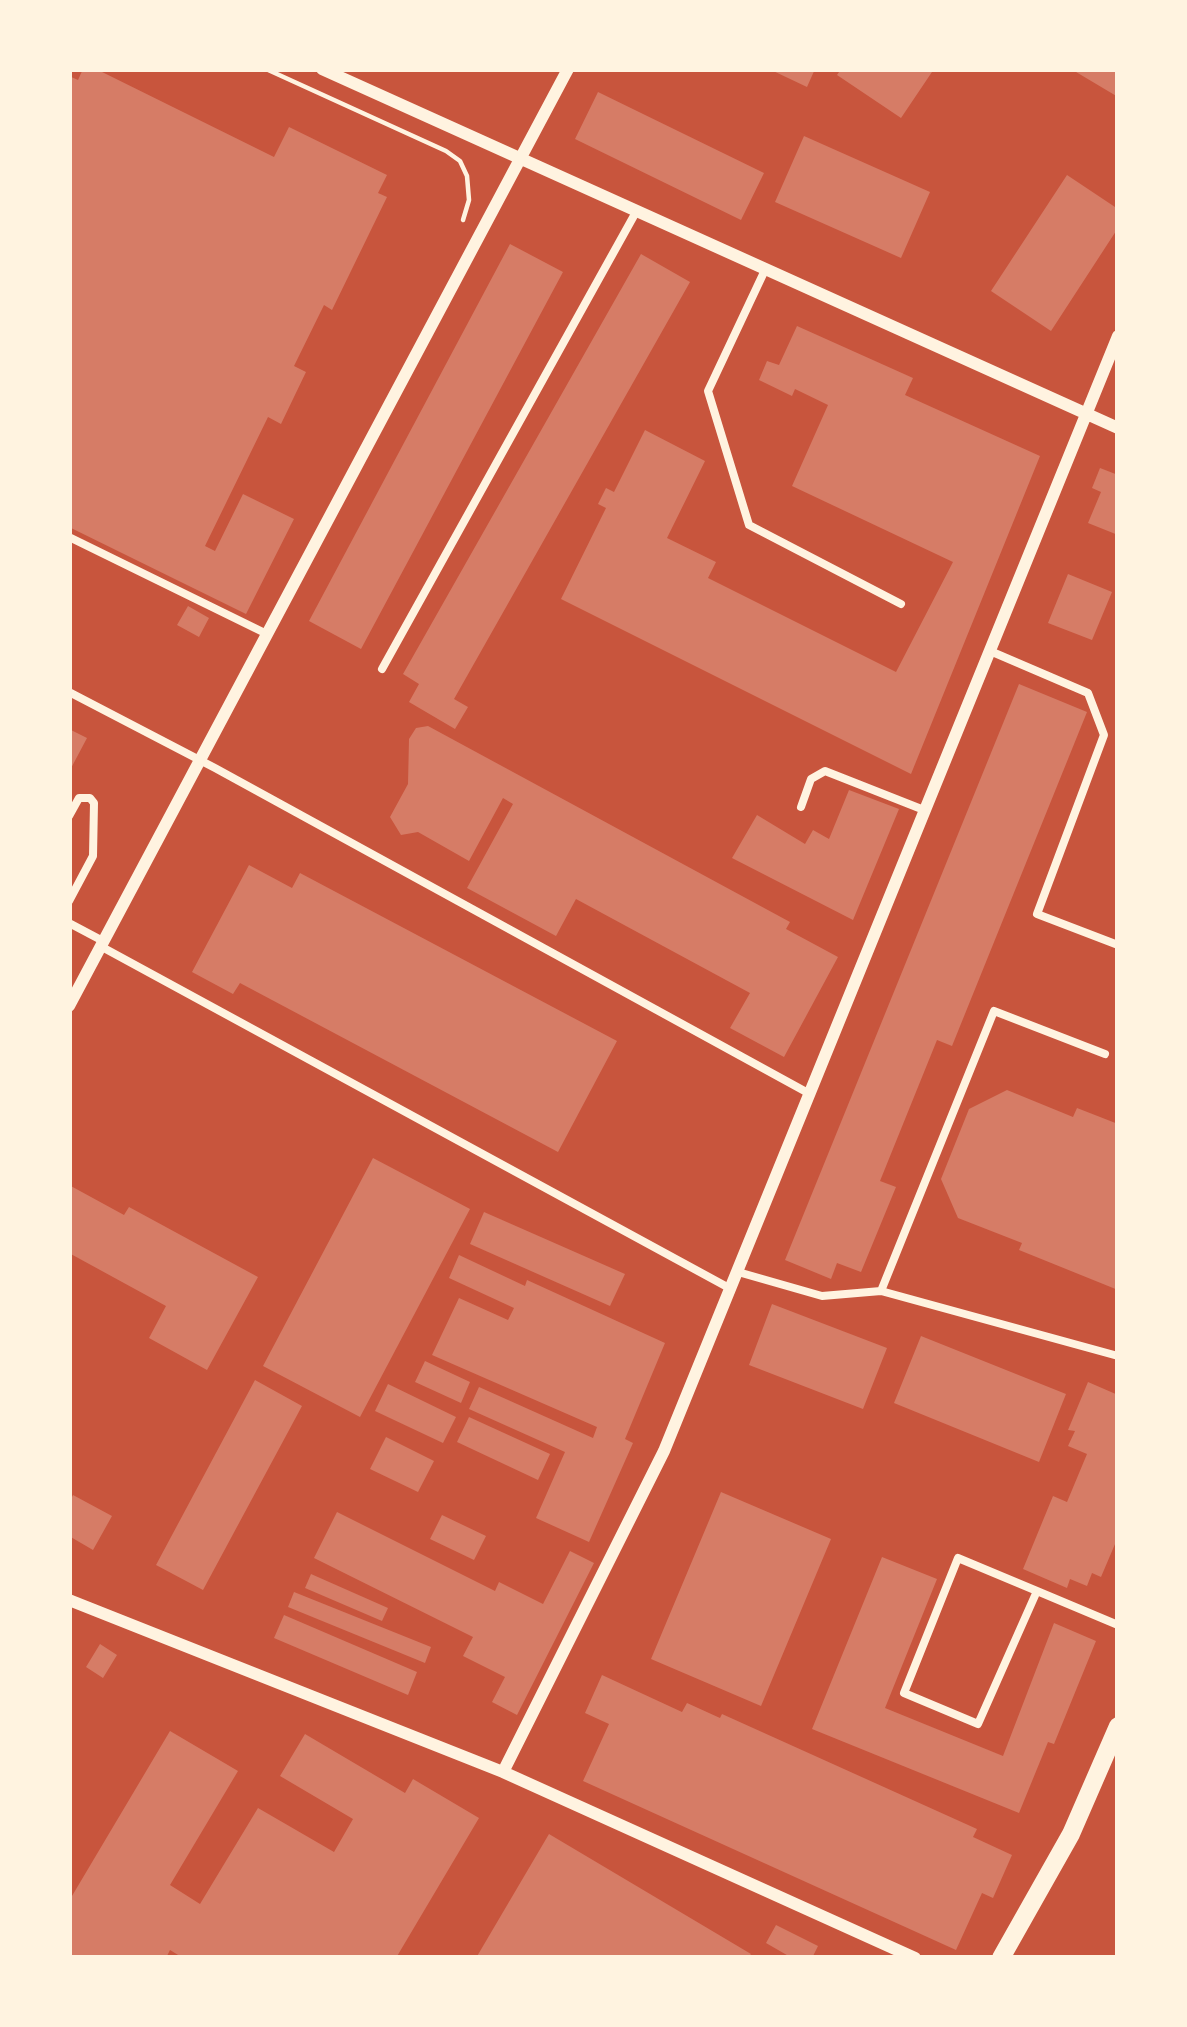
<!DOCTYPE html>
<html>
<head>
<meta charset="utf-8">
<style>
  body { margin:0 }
  #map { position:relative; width:1187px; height:2027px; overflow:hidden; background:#c8553d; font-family:"Fira Sans Condensed",sans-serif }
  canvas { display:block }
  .frame { position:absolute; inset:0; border:72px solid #fff3e0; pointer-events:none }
</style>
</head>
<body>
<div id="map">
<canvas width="1187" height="2027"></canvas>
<div class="frame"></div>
</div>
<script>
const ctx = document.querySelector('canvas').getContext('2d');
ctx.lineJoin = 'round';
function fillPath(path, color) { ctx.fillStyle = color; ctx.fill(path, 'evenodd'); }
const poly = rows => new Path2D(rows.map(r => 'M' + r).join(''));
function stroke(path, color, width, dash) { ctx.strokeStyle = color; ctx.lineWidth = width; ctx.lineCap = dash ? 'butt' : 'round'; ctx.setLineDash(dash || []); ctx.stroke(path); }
fillPath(poly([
  [83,69,96,69,274,157,289,127,387,175,378,193,387,197,332,310,324,305,294,366,306,372,281,424,268,417,205,546,215,551,243,494,294,519,246,614,69,527,69,76,78,80],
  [769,69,815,69,807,87],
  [841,69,934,69,901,118,837,75],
  [1071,69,1118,69,1118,97],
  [598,92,764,173,741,220,575,139],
  [804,136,930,192,901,258,775,202],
  [1067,175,1118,209,1118,228,1051,331,991,291],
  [510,244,563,272,361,649,309,621],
  [641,254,690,282,454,699,468,707,455,729,409,702,419,684,403,674],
  [797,326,913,378,905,395,1040,456,911,774,561,599,606,508,598,504,606,488,614,492,645,430,705,461,667,538,716,562,708,578,896,672,953,562,792,486,828,405,795,389,792,396,759,380,767,361,779,365],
  [1100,468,1118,475,1118,535,1088,523,1101,492,1092,488],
  [1068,574,1112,592,1092,640,1048,623],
  [188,606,209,618,199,637,177,625],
  [1019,684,1087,712,952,1046,937,1040,880,1181,896,1187,861,1272,837,1263,831,1279,785,1260],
  [428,726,790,922,786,929,838,957,784,1057,730,1028,750,993,576,899,556,936,467,888,513,804,503,798,469,861,418,832,401,835,390,817,408,784,409,739,416,728],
  [69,729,87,738,69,772],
  [849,790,899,809,853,920,732,858,757,815,805,844,813,830,829,839],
  [249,865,292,888,300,873,617,1041,558,1152,240,983,233,994,192,972],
  [1007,1090,1073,1117,1077,1108,1118,1124,1118,1290,1019,1250,1022,1243,958,1218,941,1179,969,1109],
  [373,1158,470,1209,360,1417,263,1366],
  [69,1185,124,1215,129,1207,258,1277,207,1370,149,1338,166,1306,69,1253],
  [484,1212,625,1274,610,1306,470,1244],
  [459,1255,525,1286,527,1280,665,1343,625,1439,633,1443,589,1542,536,1518,565,1452,469,1409,479,1387,593,1438,597,1427,432,1355,459,1298,508,1320,514,1308,449,1278],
  [772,1304,887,1348,863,1409,749,1365],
  [921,1336,1066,1394,1039,1462,894,1403],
  [425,1361,470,1382,461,1403,415,1382],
  [255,1380,302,1406,203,1590,156,1565],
  [1088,1382,1118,1395,1118,1537,1101,1577,1092,1573,1087,1586,1070,1579,1067,1588,1023,1569,1053,1496,1067,1502,1087,1454,1068,1446,1075,1431,1068,1430],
  [388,1384,456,1417,443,1443,375,1411],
  [469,1417,550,1454,538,1480,457,1442],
  [386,1437,434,1461,418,1492,370,1469],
  [721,1492,831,1539,761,1706,651,1659],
  [73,1495,112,1516,93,1550,69,1536,69,1503],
  [337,1512,495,1591,499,1582,543,1604,570,1551,594,1563,517,1715,492,1702,505,1677,463,1656,473,1637,314,1558],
  [442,1515,486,1536,474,1560,430,1539],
  [882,1557,937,1579,885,1708,1003,1756,1054,1623,1096,1641,1054,1744,1048,1742,1019,1813,812,1729],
  [311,1574,388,1608,382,1621,305,1588],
  [294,1592,431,1647,425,1663,288,1607],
  [284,1615,417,1672,408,1695,274,1638],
  [100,1644,117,1655,103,1678,86,1667],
  [602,1675,682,1712,687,1703,720,1718,722,1714,977,1829,973,1837,1012,1855,993,1898,982,1893,956,1950,583,1781,609,1724,585,1713],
  [170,1731,238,1771,170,1885,200,1904,258,1808,334,1852,353,1819,280,1776,305,1734,405,1793,413,1779,479,1818,396,1958,183,1958,170,1950,166,1958,69,1958,69,1901],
  [549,1834,751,1954,748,1958,476,1958],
  [776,1925,818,1946,812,1958,792,1958,766,1943]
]), '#d67c66');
stroke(poly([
  [266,69,446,151,460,161,467,176,469,200,463,220]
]), '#fff3e0', 4.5);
stroke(poly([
  [765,270,708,391,749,525,901,604],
  [69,537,267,634],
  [990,651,1088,693,1104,735,1037,914,1118,945],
  [382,669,636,212],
  [69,692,215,768,810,1094],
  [801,807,811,779,825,771,924,810],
  [69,816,79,798,90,798,94,803,93,856,69,901],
  [69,923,103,941],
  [102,947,731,1289],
  [738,1272,822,1296,881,1291,1118,1356],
  [881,1291,994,1011,1105,1054],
  [1037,1591,978,1724,904,1693,958,1558,1037,1591,1118,1625]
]), '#fff3e0', 8);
stroke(poly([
  [322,69,1118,428],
  [69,1006,568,69],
  [69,1600,503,1772,915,1958],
  [503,1772,664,1451,1118,336]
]), '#fff3e0', 12);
stroke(poly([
  [1001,1958,1071,1834,1118,1726]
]), '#fff3e0', 18);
</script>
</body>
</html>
